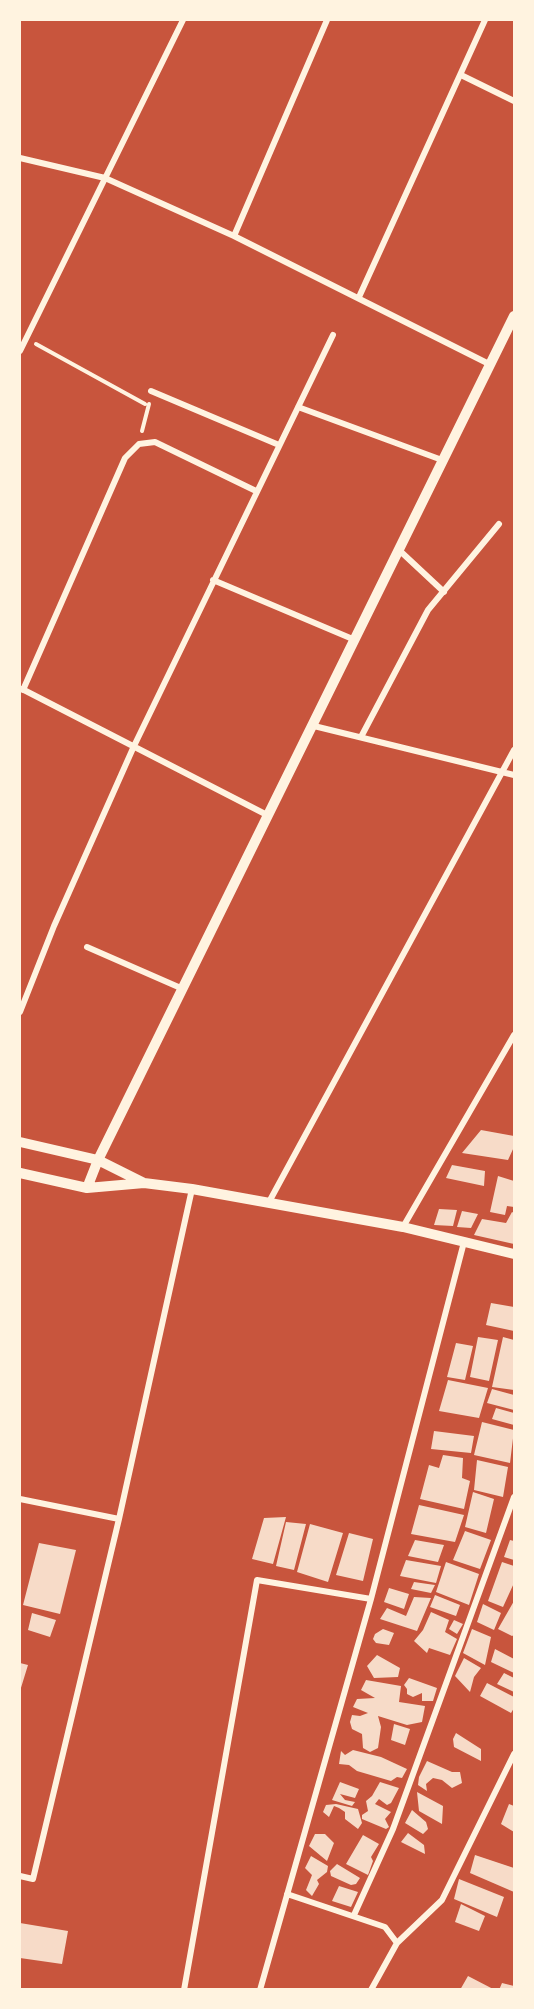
<!DOCTYPE html>
<html>
<head>
<meta charset="utf-8">
<style>
  body { margin:0 }
  #map { position:relative; width:534px; height:2009px; overflow:hidden; background:#c8553d; font-family:"Work Sans",sans-serif }
  canvas { display:block }
  .frame { position:absolute; inset:0; border:21px solid #fff3e0; pointer-events:none }
</style>
</head>
<body>
<div id="map">
<canvas width="534" height="2009"></canvas>
<div class="frame"></div>
</div>
<script>
const ctx = document.querySelector('canvas').getContext('2d');
ctx.lineJoin = 'round';
function fillPath(path, color) { ctx.fillStyle = color; ctx.fill(path, 'evenodd'); }
const poly = rows => new Path2D(rows.map(r => 'M' + r).join(''));
function stroke(path, color, width, dash) { ctx.strokeStyle = color; ctx.lineWidth = width; ctx.lineCap = dash ? 'butt' : 'round'; ctx.setLineDash(dash || []); ctx.stroke(path); }
fillPath(poly([
  [481,1130,514,1136,514,1147,508,1160,462,1153],
  [452,1165,485,1171,484,1186,446,1178],
  [498,1176,514,1181,514,1207,507,1206,505,1215,490,1212],
  [439,1209,457,1210,453,1226,434,1225],
  [462,1211,478,1214,471,1228,457,1227],
  [512,1212,514,1213,514,1244,474,1235,482,1219,506,1223],
  [491,1303,514,1307,514,1331,486,1325],
  [478,1337,498,1340,489,1381,470,1377],
  [503,1337,514,1340,514,1390,492,1387],
  [456,1343,473,1346,465,1380,447,1377],
  [448,1380,488,1388,479,1418,439,1411],
  [492,1389,514,1395,514,1410,487,1403],
  [496,1408,514,1413,514,1425,492,1419],
  [482,1422,514,1430,510,1463,474,1455],
  [434,1431,474,1436,471,1453,431,1449],
  [443,1455,463,1458,462,1478,470,1481,464,1509,420,1499,429,1465,439,1468],
  [477,1460,508,1467,503,1497,474,1490],
  [473,1492,494,1499,486,1533,465,1527],
  [419,1505,464,1515,455,1542,411,1534],
  [286,1517,273,1564,252,1559,264,1518],
  [286,1522,306,1524,294,1570,276,1566],
  [310,1524,343,1533,328,1582,297,1572],
  [465,1531,491,1540,480,1569,453,1560],
  [349,1533,373,1539,363,1581,336,1575],
  [415,1540,444,1545,438,1562,408,1556],
  [510,1540,514,1541,514,1560,504,1557],
  [39,1543,76,1550,60,1614,23,1605],
  [406,1560,441,1566,436,1583,400,1576],
  [446,1562,479,1574,469,1605,436,1592],
  [502,1562,514,1566,514,1583,503,1607,488,1601],
  [414,1582,435,1585,431,1593,411,1589],
  [389,1588,409,1594,404,1609,384,1602],
  [435,1595,460,1605,456,1616,430,1607],
  [414,1597,431,1598,417,1631,380,1619,387,1608,406,1616],
  [514,1601,514,1635,512,1636,498,1629],
  [483,1604,501,1613,494,1630,477,1622],
  [431,1612,449,1620,445,1632,457,1639,450,1655,429,1648,427,1653,414,1641,423,1630],
  [32,1613,56,1620,50,1637,28,1630],
  [454,1620,463,1624,457,1634,449,1629],
  [383,1629,394,1633,389,1645,376,1643,373,1639,375,1634],
  [472,1629,491,1637,485,1665,463,1653],
  [495,1649,514,1659,514,1673,491,1662],
  [377,1655,400,1668,398,1677,374,1678,367,1666],
  [464,1658,481,1668,474,1677,470,1692,455,1676],
  [20,1663,28,1665,20,1691],
  [504,1673,514,1678,514,1692,497,1684],
  [409,1678,437,1688,433,1701,422,1701,422,1693,413,1697,407,1694,407,1689,404,1685],
  [366,1680,401,1686,399,1702,425,1706,422,1722,407,1725,378,1716,381,1727,378,1748,370,1752,363,1748,362,1734,352,1729,350,1722,352,1715,360,1716,368,1713,353,1707,357,1699,375,1698,361,1690],
  [487,1683,514,1697,514,1708,511,1713,480,1696],
  [394,1724,410,1729,405,1745,391,1740],
  [456,1733,481,1749,481,1761,454,1747,453,1739],
  [353,1750,381,1757,407,1769,402,1778,397,1777,391,1781,357,1771,349,1765,339,1764,341,1751,345,1755],
  [427,1761,452,1772,460,1772,462,1783,452,1788,442,1780,433,1778,426,1784,427,1791,418,1785,419,1777],
  [340,1782,359,1789,355,1798,340,1794,345,1800,355,1802,352,1806,332,1800],
  [380,1782,399,1788,391,1803,387,1805,379,1799,375,1804,391,1812,385,1819,389,1827,386,1829,362,1819,362,1815,368,1811,366,1801,372,1796],
  [417,1792,443,1806,442,1824,419,1811],
  [336,1804,358,1809,362,1823,358,1829,345,1819,345,1812,339,1808,334,1806,329,1817,323,1812,326,1805],
  [509,1804,514,1806,514,1832,501,1824],
  [412,1810,426,1822,428,1829,423,1834,405,1823],
  [408,1833,424,1845,425,1854,401,1842],
  [315,1834,325,1834,334,1843,327,1861,309,1846],
  [363,1835,379,1844,371,1857,373,1861,368,1875,346,1864],
  [475,1855,514,1868,514,1892,470,1873],
  [311,1856,328,1866,327,1872,317,1880,319,1884,312,1896,306,1890,312,1875,305,1868],
  [337,1864,360,1878,356,1884,351,1885,331,1876,330,1871],
  [459,1879,504,1897,497,1917,454,1899],
  [339,1886,358,1892,351,1907,332,1901],
  [461,1904,485,1916,479,1931,455,1922],
  [20,1923,68,1931,62,1964,20,1958],
  [468,1976,495,1990,460,1990],
  [502,1983,514,1986,514,1990,499,1990]
]), '#f7dbc8');
stroke(poly([
  [36,344,145,404],
  [142,431,149,404]
]), '#fff3e0', 4);
stroke(poly([
  [461,75,514,101],
  [20,158,105,178,234,236,489,364],
  [234,236,327,20],
  [359,297,485,20],
  [20,351,183,20],
  [151,391,279,445],
  [298,407,442,460],
  [399,550,444,592],
  [213,580,355,640],
  [22,689,269,816],
  [23,690,125,458,139,444,155,442,256,491],
  [314,726,514,775],
  [361,737,428,610,499,524],
  [87,947,183,989],
  [20,1012,54,926,134,746,333,335],
  [269,1202,514,750],
  [403,1227,514,1035],
  [20,1499,119,1519],
  [20,1876,33,1879,119,1519,192,1189],
  [287,1894,385,1927,397,1943],
  [354,1915,393,1829,514,1497],
  [184,1990,257,1580,371,1599],
  [260,1990,371,1599,464,1242],
  [371,1990,397,1943,442,1900,514,1754]
]), '#fff3e0', 6);
stroke(poly([
  [20,1142,98,1160,144,1183],
  [20,1173,87,1188,144,1183,192,1189,403,1227,514,1254],
  [87,1188,98,1160,514,316]
]), '#fff3e0', 10);
</script>
</body>
</html>
